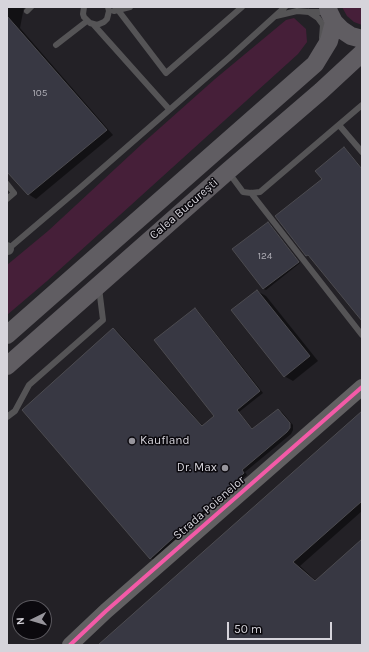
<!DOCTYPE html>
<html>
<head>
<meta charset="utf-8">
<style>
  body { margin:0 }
  #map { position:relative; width:369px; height:652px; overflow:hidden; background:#232126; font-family:Karla,sans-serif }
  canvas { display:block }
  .frame { position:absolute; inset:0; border:8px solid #d6d4db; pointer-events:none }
  .north { position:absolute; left:12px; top:600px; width:40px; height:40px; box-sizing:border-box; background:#0b090e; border:1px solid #5c5a60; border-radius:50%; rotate:265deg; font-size:11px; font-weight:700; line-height:16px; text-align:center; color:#d6d4db }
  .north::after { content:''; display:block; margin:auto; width:14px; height:18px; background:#97959c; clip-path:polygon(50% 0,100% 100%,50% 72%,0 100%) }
  .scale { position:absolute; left:227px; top:622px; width:105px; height:18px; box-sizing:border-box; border:2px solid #d6d4db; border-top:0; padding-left:5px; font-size:12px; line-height:14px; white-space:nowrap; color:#d6d4db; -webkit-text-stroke:3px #0b090e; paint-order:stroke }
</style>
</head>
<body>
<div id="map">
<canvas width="369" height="652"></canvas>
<div class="frame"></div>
<div class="north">N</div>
<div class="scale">50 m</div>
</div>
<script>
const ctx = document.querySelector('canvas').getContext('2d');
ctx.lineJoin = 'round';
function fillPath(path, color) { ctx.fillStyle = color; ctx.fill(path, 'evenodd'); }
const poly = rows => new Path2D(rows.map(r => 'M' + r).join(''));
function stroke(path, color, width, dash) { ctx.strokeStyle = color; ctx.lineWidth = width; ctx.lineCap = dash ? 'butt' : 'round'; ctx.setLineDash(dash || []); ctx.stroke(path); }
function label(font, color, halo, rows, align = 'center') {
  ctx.font = font + ' Karla,sans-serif'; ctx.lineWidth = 3; ctx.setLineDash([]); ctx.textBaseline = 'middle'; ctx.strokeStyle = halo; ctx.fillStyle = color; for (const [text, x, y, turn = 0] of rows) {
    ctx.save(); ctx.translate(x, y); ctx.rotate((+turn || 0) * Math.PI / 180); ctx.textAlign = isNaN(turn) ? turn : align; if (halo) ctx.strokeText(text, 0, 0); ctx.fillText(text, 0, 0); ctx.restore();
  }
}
fillPath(poly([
  [342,7,362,7,362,25,354,22,347,16],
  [294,18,306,29,307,42,298,54,47,281,7,315,7,265,48,231,143,143,215,79,286,20]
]), '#461f39');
fillPath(poly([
  [7,7,24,7,20,28,113,135,36,199,28,194,7,170],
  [344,148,346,149,362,168,362,320,310,256,309,257,307,255,323,179],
  [268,223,270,224,300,263,266,290,264,289,234,250],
  [257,291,266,296,318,361,293,381,284,376],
  [195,309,198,311,263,393,239,412,253,429,278,410,282,412,293,425,293,430,291,434,245,472,247,475,154,560,151,558,113,329,117,331,203,426,215,416],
  [362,413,362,511,300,566,316,581,362,541,362,645,100,645]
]), '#0007');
const building = poly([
  [7,16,107,130,28,195,7,172,7,16],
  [344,147,362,169,362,321,308,255,306,256,275,216,322,179,315,171,344,147],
  [268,222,299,262,263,289,232,249,268,222],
  [257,290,310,356,284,377,231,310,257,290],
  [195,308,260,391,237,410,252,429,278,409,290,423,290,428,287,432,242,470,244,473,150,559,22,410,113,328,202,426,214,416,154,340,195,308],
  [362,411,362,501,293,562,315,581,362,539,362,645,98,645,362,411]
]);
fillPath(building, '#383843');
stroke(building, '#4c4b50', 1);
stroke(poly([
  [84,7,83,14,84,17,90,23,97,25,104,22,107,19,109,11,108,7],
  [118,10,166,73,242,7],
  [27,11,31,7],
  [114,11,130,7],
  [309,12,318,18,323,25,322,38],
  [276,16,297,11,309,12,328,12],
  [93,24,169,109],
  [56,45,87,21],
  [339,125,362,152],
  [229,173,243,192,251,193,260,192,362,105],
  [7,184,14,193,7,199],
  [251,193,362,335],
  [7,250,81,187,230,57,285,7],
  [7,417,15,411,29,385,103,320,99,288]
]), '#555456', 6);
stroke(poly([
  [7,248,8,249]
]), '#555456', 12);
stroke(poly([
  [70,645,106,611,362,387]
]), '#626062', 16);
stroke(poly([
  [328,7,329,12,334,22,342,30,351,36,362,39],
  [7,335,315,64,329,41,334,22],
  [7,366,228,171,321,91,362,53]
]), '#605d62', 18);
stroke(poly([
  [70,645,106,611,362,387]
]), '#f35aa7', 4);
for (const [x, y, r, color] of [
  [132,441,4,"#97959c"],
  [225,468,4,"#97959c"]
]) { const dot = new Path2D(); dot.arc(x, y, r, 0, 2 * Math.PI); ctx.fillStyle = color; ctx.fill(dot); stroke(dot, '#0b090e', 1.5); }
label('10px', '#aeadb5', null, [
  ["105",40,93],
  ["124",265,256]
]);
label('12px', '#d6d4db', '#0b090e', [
  ["Calea București",184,209,-41],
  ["Strada Poienelor",209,508,-41]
]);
label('12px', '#d6d4db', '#0b090e', [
  ["Kaufland",140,441],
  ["Dr. Max",217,468,"right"]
], 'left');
</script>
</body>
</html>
